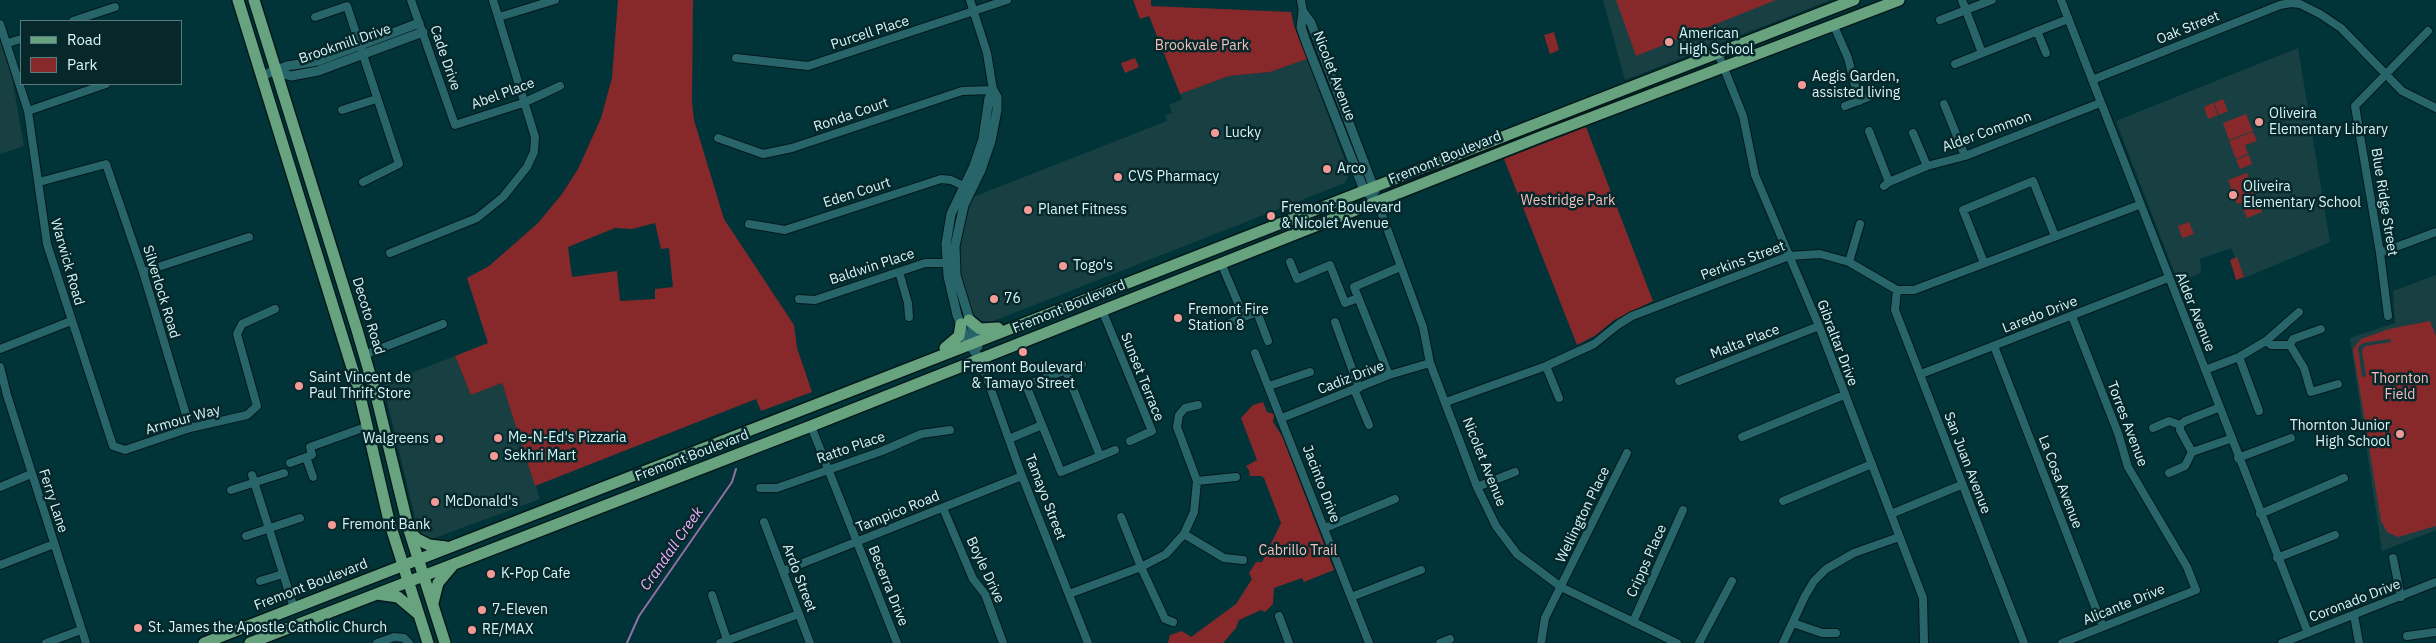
<!DOCTYPE html>
<html>
<head>
<meta charset="utf-8">
<style>
  body { margin:0 }
  #map { position:relative; width:2436px; height:643px; overflow:hidden; background:#003438; font-family:"IBM Plex Sans",sans-serif }
  canvas { display:block }
  .legend { position:absolute; left:20px; top:20px; width:162px; height:65px; box-sizing:border-box; background:#06282b; border:1px solid #5a7a7d; margin:0; padding:6px 9px; list-style:none; font-size:15px; color:#d7f6f9 }
  .legend li { display:flex; align-items:center; gap:10px; height:25px }
  .legend b { width:25px; border:1px solid #5a7a7d }
</style>
</head>
<body>
<div id="map">
<canvas width="2436" height="643"></canvas>
<ul class="legend">
<li><b style="height:6px;background:#67a37f"></b>Road</li>
<li><b style="height:14px;background:#87282b"></b>Park</li>
</ul>
</div>
<script>
const ctx = document.querySelector('canvas').getContext('2d');
ctx.lineJoin = 'round';
function fillPath(path, color) { ctx.fillStyle = color; ctx.fill(path, 'evenodd'); }
const poly = rows => new Path2D(rows.map(r => 'M' + r).join(''));
function stroke(path, color, width, dash) { ctx.strokeStyle = color; ctx.lineWidth = width; ctx.lineCap = dash ? 'butt' : 'round'; ctx.setLineDash(dash || []); ctx.stroke(path); }
function label(font, color, halo, rows, align = 'center') {
  ctx.font = font + ' "IBM Plex Sans",sans-serif'; ctx.lineWidth = 5; ctx.setLineDash([]); ctx.textBaseline = 'middle'; ctx.strokeStyle = halo; ctx.fillStyle = color; for (const [text, x, y, turn = 0] of rows) {
    ctx.save(); ctx.translate(x, y); ctx.rotate((+turn || 0) * Math.PI / 180); ctx.textAlign = isNaN(turn) ? turn : align; if (halo) ctx.strokeText(text, 0, 0); ctx.fillText(text, 0, 0); ctx.restore();
  }
}
fillPath(poly([
  [1603,0,1831,0,1625,80],
  [0,40,12,78,24,146,0,154],
  [2298,48,2330,242,2244,278,2231,248,2200,259,2201,273,2178,282,2116,121],
  [1307,59,1348,169,1349,174,1345,183,991,322,979,321,972,315,961,277,960,242,966,213,973,197,1167,121,1165,115,1172,113,1169,105,1182,99,1180,94,1229,76,1270,72],
  [2436,275,2436,530,2382,551,2350,338,2395,323,2393,291],
  [455,356,471,395,502,383,540,499,432,539,422,534,418,530,383,384]
]), '#184043');
fillPath(poly([
  [618,0,693,0,692,102,694,120,724,219,794,325,797,348,812,392,761,411,756,399,535,486,502,383,471,395,455,356,488,343,467,278,489,266,538,223,562,194,578,169,601,118,612,78],
  [655,223,661,249,669,248,673,287,655,289,655,299,620,301,617,271,572,277,568,247,615,228,632,229],
  [1133,0,1151,0,1151,6,1291,12,1294,26,1307,59,1270,72,1229,76,1180,94,1149,16,1140,19],
  [1616,0,1776,0,1636,56],
  [1554,32,1559,50,1550,54,1544,35],
  [1135,58,1139,67,1125,73,1121,63],
  [2223,99,2228,111,2219,115,2214,103],
  [2213,103,2218,115,2208,119,2204,107],
  [2246,114,2253,131,2229,140,2223,123],
  [1586,127,1653,301,1614,320,1596,335,1577,345,1504,159],
  [2253,132,2257,141,2245,145,2248,154,2236,159,2229,141],
  [2249,155,2252,164,2240,169,2236,160],
  [2247,173,2262,212,2247,218,2241,203,2237,204,2228,180],
  [2189,222,2194,234,2182,238,2178,226],
  [2237,257,2244,277,2236,280,2230,260],
  [2430,321,2436,336,2436,526,2398,537,2387,532,2381,521,2353,349,2361,339,2389,329],
  [2390,339,2391,342,2365,346,2362,351,2366,376,2362,377,2358,347,2363,343],
  [1263,402,1267,412,1274,414,1273,422,1282,436,1334,570,1304,582,1302,578,1274,588,1273,604,1265,612,1261,610,1239,620,1236,628,1223,643,1168,643,1170,635,1182,631,1191,637,1236,604,1252,579,1249,573,1256,562,1262,562,1281,523,1264,478,1261,476,1250,476,1249,470,1246,466,1257,460,1241,418,1253,405]
]), '#87282b');
stroke(poly([
  [627,643,639,616,732,482,736,469]
]), '#946fa4', 2);
const minor = poly([
  [411,0,455,125,523,103,560,86],
  [1301,0,1303,12],
  [1962,0,1982,53],
  [2061,0,2308,633],
  [315,17,347,6,399,164,363,182],
  [499,17,555,0],
  [1940,20,1992,0],
  [73,21,115,7],
  [0,24,28,111,47,244,113,446,125,450,190,428,247,415,257,406,237,334,242,324,275,309],
  [1834,26,1848,58,1859,101],
  [2037,31,2046,53],
  [8,43,21,39],
  [1718,53,1743,116,1755,175,1819,326,1923,598,1924,643],
  [736,58,808,66,1007,0],
  [1955,64,2068,19],
  [2092,80,2280,5,2291,3,2300,4,2320,14,2341,28,2402,91,2436,108],
  [1944,104,1965,156],
  [1845,106,1871,96],
  [342,110,376,99],
  [28,111,106,84],
  [1869,131,1889,182],
  [1913,133,1927,166],
  [718,138,763,154,792,148,962,91,993,90,987,53,970,0],
  [39,182,106,164,143,272,190,428],
  [1884,186,1889,182,1927,166,1965,156,2100,103],
  [1377,201,1423,327,1430,363,1477,487,1496,526,1517,554,1561,587,1677,643],
  [749,224,785,230,941,179,951,180,970,189],
  [390,253,477,218,503,197,527,167,534,152,535,137,493,0],
  [2380,253,2436,232],
  [1290,262,1297,279,1330,265,1345,303,1358,298],
  [1849,262,1860,224],
  [1221,263,1244,317,1257,312,1268,341],
  [1984,263,1963,210,2033,181,2055,236],
  [143,272,249,237],
  [899,272,908,303,909,317],
  [1897,290,1895,310,2024,643],
  [799,299,815,300,925,263,953,263],
  [1102,310,1152,431,1130,441],
  [2388,316,2380,253,2355,106,2428,31],
  [1335,322,1359,388],
  [1225,325,1244,317],
  [2266,341,2271,345,2290,345,2304,368,2311,392,2338,384],
  [2290,345,2293,339,2321,329],
  [1994,346,2103,627],
  [0,349,71,321],
  [1255,353,1369,643],
  [364,355,443,324],
  [2239,357,2259,411],
  [980,359,1022,476,1088,643],
  [1082,364,1026,385,1061,472,1115,450],
  [1546,366,1559,398],
  [0,367,7,395,86,643],
  [2205,370,2239,357,2266,341,2299,312],
  [1066,371,1100,456],
  [1921,374,2168,278],
  [1389,375,1354,287,1400,267],
  [1679,381,1819,326],
  [1269,386,1310,372],
  [1354,389,1369,425],
  [1446,402,1546,366,1594,344,1619,324,1632,316,1789,256,1820,254,1849,262,1897,290,1914,290,2139,205],
  [2218,408,2185,421,2180,425,2180,430,2192,452,2230,439],
  [1282,418,1389,375,1430,363],
  [811,426,897,643],
  [2153,428,2169,421,2180,425],
  [1742,437,1844,395],
  [1009,439,1042,425],
  [306,457,313,477],
  [2238,458,2291,438],
  [290,463,312,455,310,447,368,426],
  [2169,473,2185,466,2192,452],
  [252,475,294,608],
  [1197,481,1236,477],
  [0,487,31,474],
  [1477,487,1515,472],
  [760,488,777,488,882,451,921,434,950,430],
  [231,490,284,473],
  [1783,501,1872,464],
  [943,508,973,579,985,594,1003,643],
  [1891,514,1961,485],
  [2260,514,2344,478],
  [1121,517,1141,567,1165,619,1173,622],
  [764,522,810,643],
  [1325,528,1395,499],
  [1184,534,1224,558,1243,560],
  [246,536,300,518],
  [2277,558,2335,535],
  [2393,558,2401,597],
  [0,565,54,544],
  [783,571,1022,476],
  [260,581,283,574],
  [1069,594,1141,567,1166,554,1184,534,1194,512,1197,481,1177,427,1179,415,1185,408,1198,405],
  [712,595,727,640],
  [1351,597,1421,570],
  [2354,615,2359,643],
  [1279,616,1289,643],
  [1633,622,1683,510],
  [1793,623,1822,633,1836,633],
  [2407,636,2436,632],
  [46,643,81,630],
  [377,643,394,637,404,638,409,643],
  [720,643,799,614],
  [1440,643,1450,639],
  [1541,643,1545,618,1627,453],
  [1699,643,1732,581],
  [1783,643,1805,596,1814,581,1826,569,1854,553,1899,537],
  [2062,643,2196,590,2187,567,2128,467,2118,433,2072,316],
  [2282,643,2436,582]
]);
const tertiary = poly([
  [1303,12,1301,27,1306,42,1364,190,1377,201],
  [1303,12,1311,23,1375,191],
  [276,72,291,76,318,71,423,32],
  [261,76,287,66,318,61,419,23],
  [978,347,956,275,955,246,964,205,981,170,991,141,997,110,997,97,993,90],
  [980,359,968,343,957,315,948,276,946,244,951,214,974,166,983,139,989,98,993,90]
]);
const primary = poly([
  [238,0,358,387,389,521,428,643],
  [254,0,357,330,376,395,409,530,445,643],
  [969,320,980,329,998,328],
  [945,348,959,336,961,324],
  [410,531,417,539,429,545,446,547],
  [377,594,398,597,417,613],
  [433,603,438,583,453,565],
  [204,643,1854,0],
  [250,643,811,426,1545,135,1899,0]
]);
stroke(minor, '#05181a', 10);
stroke(tertiary, '#05181a', 11);
stroke(primary, '#05181a', 14);
stroke(minor, '#27656b', 8);
stroke(tertiary, '#27656b', 9);
stroke(primary, '#67a37f', 11);
for (const [x, y, r, color] of [
  [1669,42,5,"#f59b97"],
  [1802,85,5,"#f59b97"],
  [2259,122,5,"#f59b97"],
  [1215,133,5,"#f59b97"],
  [1327,169,5,"#f59b97"],
  [1118,177,5,"#f59b97"],
  [2233,195,5,"#f59b97"],
  [1028,210,5,"#f59b97"],
  [1271,216,5,"#f59b97"],
  [1063,266,5,"#f59b97"],
  [994,299,5,"#f59b97"],
  [1178,318,5,"#f59b97"],
  [1023,352,5,"#f59b97"],
  [299,386,5,"#f59b97"],
  [2400,434,5,"#f59b97"],
  [498,438,5,"#f59b97"],
  [439,439,5,"#f59b97"],
  [494,456,5,"#f59b97"],
  [435,502,5,"#f59b97"],
  [332,525,5,"#f59b97"],
  [491,574,5,"#f59b97"],
  [482,610,5,"#f59b97"],
  [138,628,5,"#f59b97"],
  [472,630,5,"#f59b97"]
]) { const dot = new Path2D(); dot.arc(x, y, r, 0, 2 * Math.PI); ctx.fillStyle = color; ctx.fill(dot); stroke(dot, '#06282b', 2); }
label('14px', '#d7f6f9', '#06282b', [
  ["Oak Street",2188,28,-22],
  ["Purcell Place",870,33,-18],
  ["Brookmill Drive",345,44,-19],
  ["Cade Drive",445,58,71],
  ["Nicolet Avenue",1334,76,69],
  ["Abel Place",503,94,-20],
  ["Ronda Court",851,115,-19],
  ["Alder Common",1987,132,-20],
  ["Fremont Boulevard",1445,158,-22],
  ["Eden Court",857,193,-18],
  ["Blue Ridge Street",2384,202,81],
  ["Perkins Street",1743,261,-20],
  ["Warwick Road",67,262,74],
  ["Baldwin Place",872,267,-18],
  ["Silverlock Road",161,292,73],
  ["Fremont Boulevard",1069,307,-22],
  ["Alder Avenue",2195,312,68],
  ["Laredo Drive",2040,315,-21],
  ["Decoto Road",368,316,73],
  ["Malta Place",1745,342,-21],
  ["Gibraltar Drive",1837,343,69],
  ["Sunset Terrace",1142,377,68],
  ["Cadiz Drive",1351,378,-21],
  ["Armour Way",183,420,-16],
  ["Torres Avenue",2127,424,69],
  ["Ratto Place",851,448,-19],
  ["Fremont Boulevard",692,456,-21],
  ["Nicolet Avenue",1484,462,68],
  ["San Juan Avenue",1967,463,69],
  ["La Cosa Avenue",2060,482,69],
  ["Jacinto Drive",1321,484,69],
  ["Tamayo Street",1045,497,69],
  ["Ferry Lane",53,501,72],
  ["Tampico Road",898,512,-22],
  ["Wellington Place",1583,515,-64],
  ["Cripps Place",1647,561,-66],
  ["Boyle Drive",985,570,65],
  ["Ardo Street",799,578,69],
  ["Fremont Boulevard",311,585,-21],
  ["Becerra Drive",888,586,68],
  ["Coronado Drive",2355,601,-21],
  ["Alicante Drive",2124,605,-22]
]);
label('14px', '#d7f6f9', '#06282b', [
  ["American",1679,34],
  ["High School",1679,50],
  ["Aegis Garden,",1812,77],
  ["assisted living",1812,93],
  ["Oliveira",2269,114],
  ["Elementary Library",2269,130],
  ["Lucky",1225,133],
  ["Arco",1337,169],
  ["CVS Pharmacy",1128,177],
  ["Oliveira",2243,187],
  ["Elementary School",2243,203],
  ["Fremont Boulevard",1281,208],
  ["& Nicolet Avenue",1281,224],
  ["Planet Fitness",1038,210],
  ["Togo's",1073,266],
  ["76",1004,299],
  ["Fremont Fire",1188,310],
  ["Station 8",1188,326],
  ["Fremont Boulevard",1023,368,"center"],
  ["& Tamayo Street",1023,384,"center"],
  ["Saint Vincent de",309,378],
  ["Paul Thrift Store",309,394],
  ["Thornton Junior",2390,426,"right"],
  ["High School",2390,442,"right"],
  ["Me-N-Ed's Pizzaria",508,438],
  ["Walgreens",429,439,"right"],
  ["Sekhri Mart",504,456],
  ["McDonald's",445,502],
  ["Fremont Bank",342,525],
  ["K-Pop Cafe",501,574],
  ["7-Eleven",492,610],
  ["St. James the Apostle Catholic Church",148,628],
  ["RE/MAX",482,630]
], 'left');
label('14px', '#f7beba', '#06282b', [
  ["Brookvale Park",1202,46],
  ["Westridge Park",1568,201],
  ["Thornton",2400,379],
  ["Field",2400,395],
  ["Cabrillo Trail",1298,551]
]);
label('italic 15px', '#f7aeff', '#06282b', [
  ["Crandall Creek",672,549,-55]
]);
</script>
</body>
</html>
